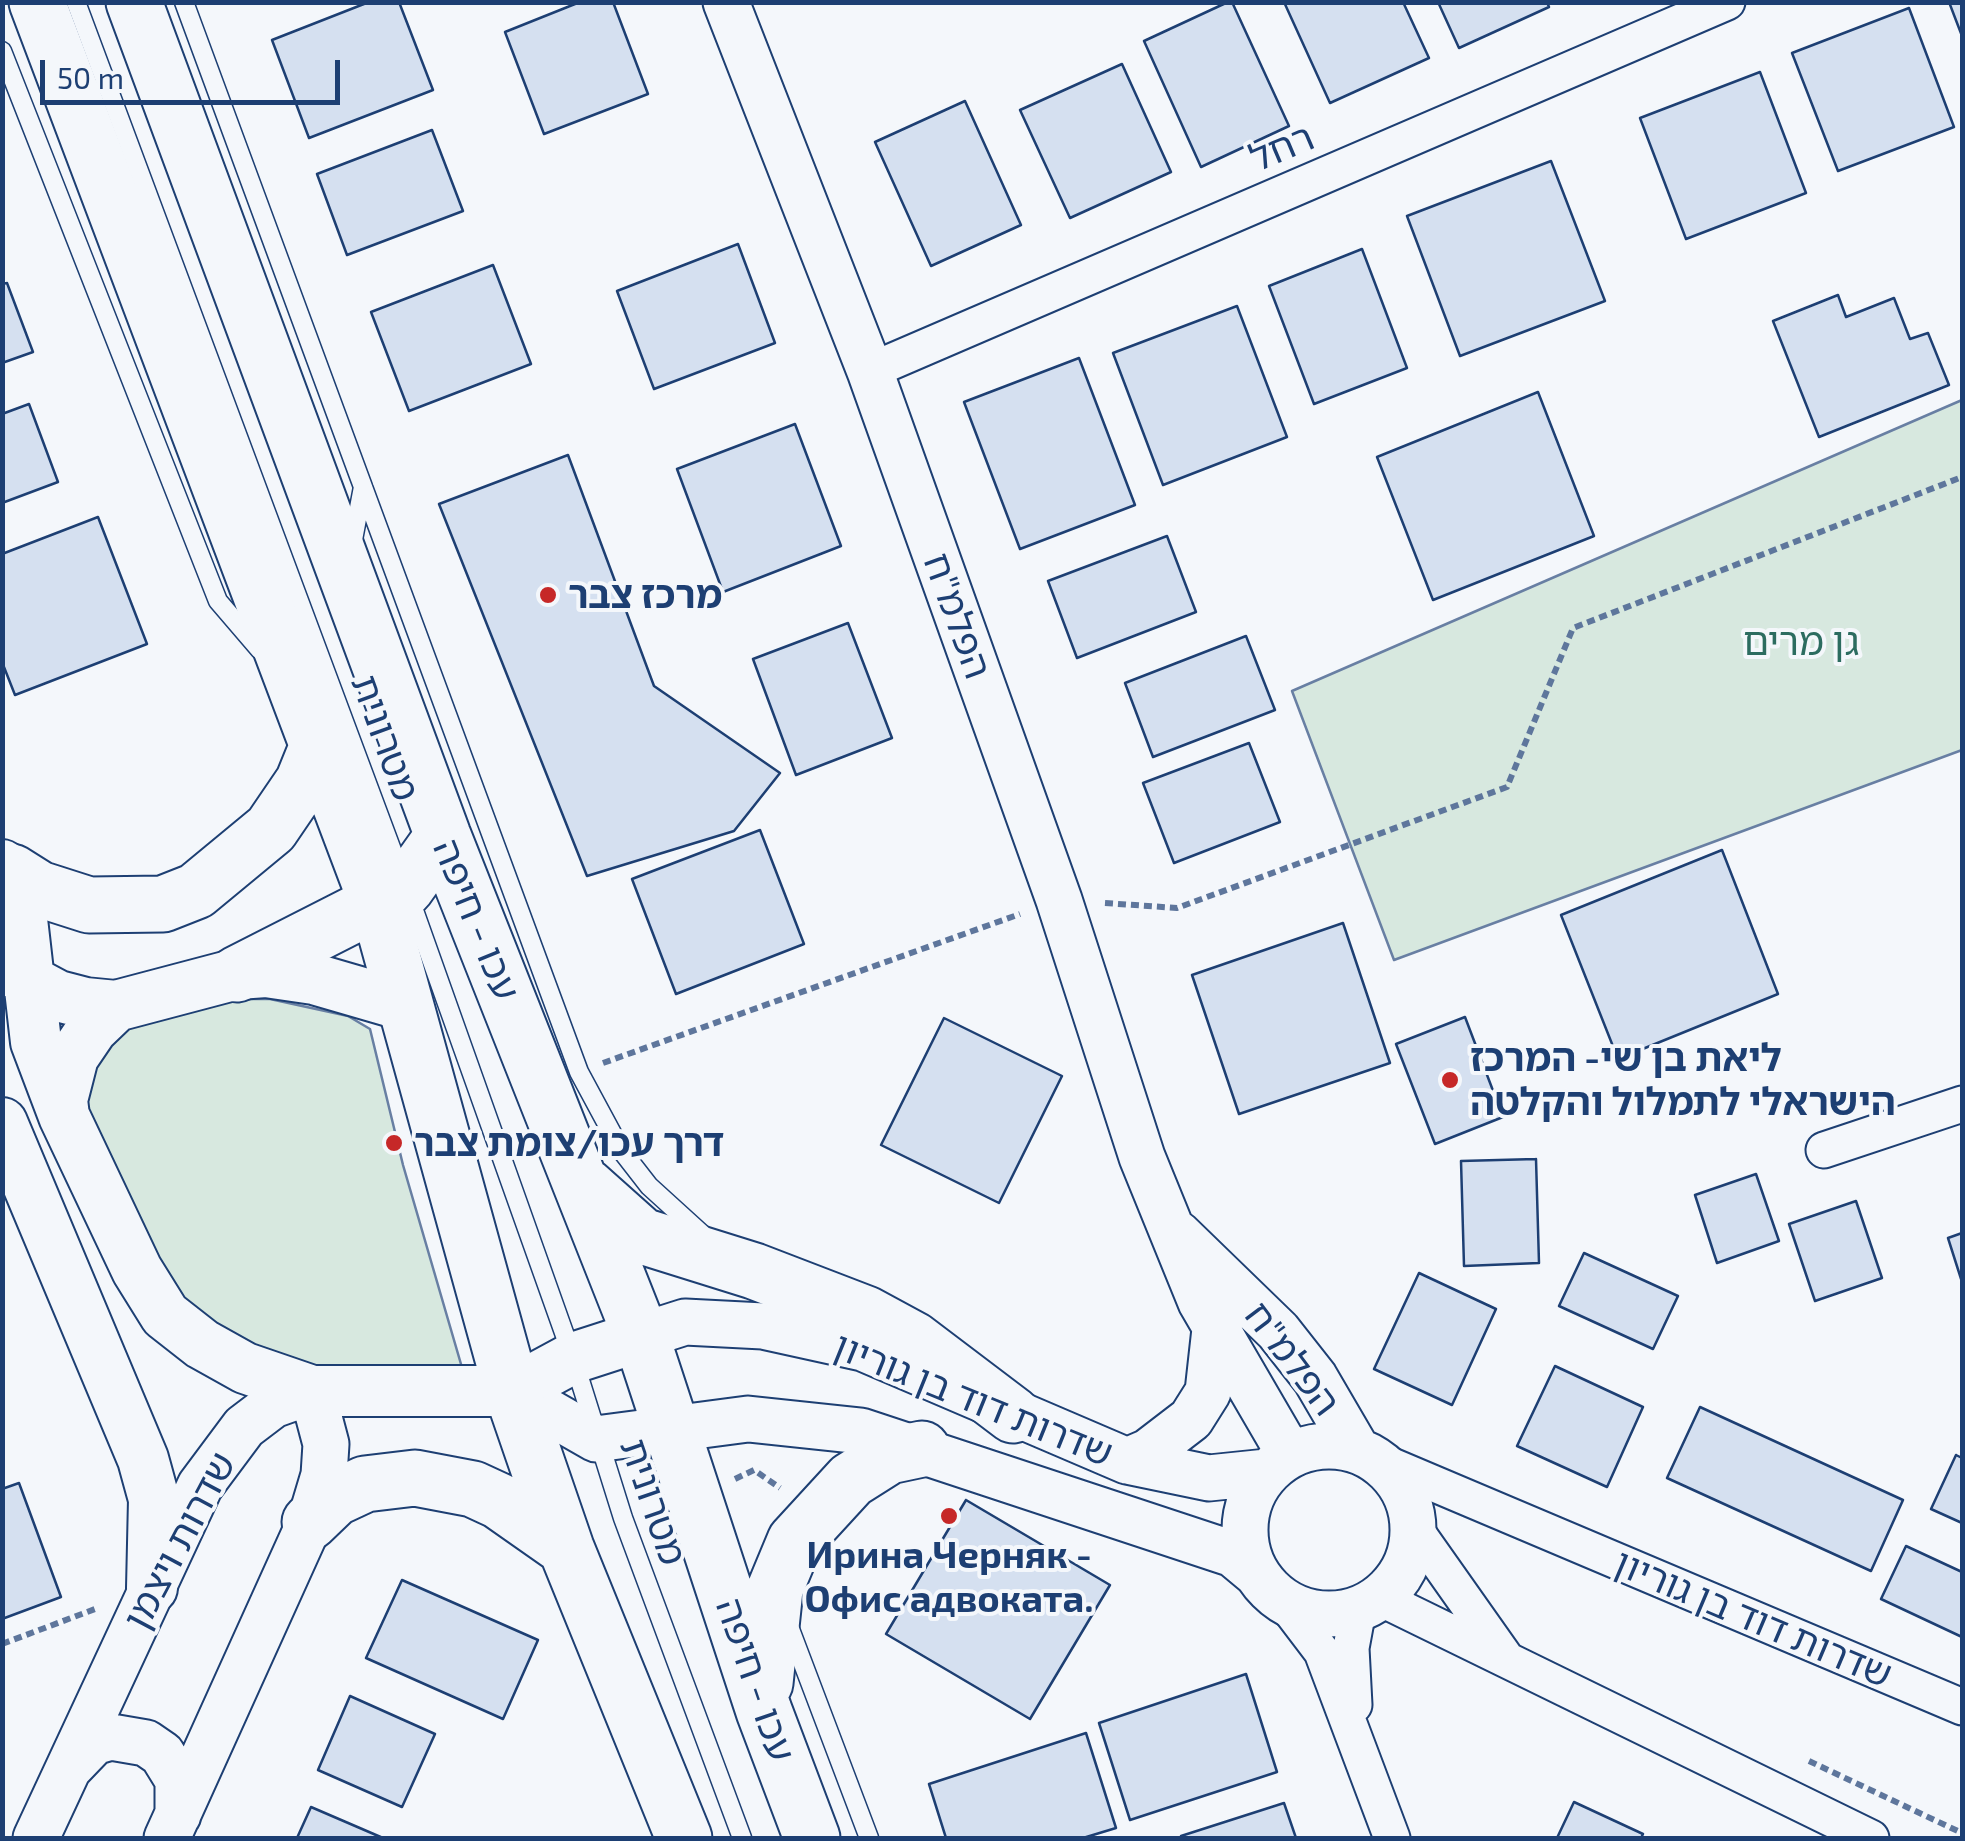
<!DOCTYPE html>
<html>
<head>
<meta charset="utf-8">
<style>
  body { margin:0 }
  #map { position:relative; width:1965px; height:1841px; overflow:hidden; background:#f4f7fb; font-family:"Exo 2",sans-serif }
  canvas { display:block }
  .frame { position:absolute; inset:0; border:5px solid #1d3f73; pointer-events:none }
  .scale { position:absolute; left:40px; top:60px; width:300px; height:45px; box-sizing:border-box; border:5px solid #1d3f73; border-top:0; padding-left:12px; font-size:30px; line-height:35px; white-space:nowrap; color:#1d3f73; -webkit-text-stroke:8px #f4f7fb; paint-order:stroke }
</style>
</head>
<body>
<div id="map">
<canvas width="1965" height="1841"></canvas>
<div class="frame"></div>
<div class="scale">50 m</div>
</div>
<script>
const ctx = document.querySelector('canvas').getContext('2d');
ctx.lineJoin = 'round';
function fillPath(path, color) { ctx.fillStyle = color; ctx.fill(path, 'evenodd'); }
const poly = rows => new Path2D(rows.map(r => 'M' + r).join(''));
function stroke(path, color, width, dash) { ctx.strokeStyle = color; ctx.lineWidth = width; ctx.lineCap = dash ? 'butt' : 'round'; ctx.setLineDash(dash || []); ctx.stroke(path); }
function label(font, color, halo, rows, align = 'center') {
  ctx.font = font + ' "Exo 2","Noto Sans Hebrew",sans-serif'; ctx.lineWidth = 8; ctx.setLineDash([]); ctx.textBaseline = 'middle'; ctx.strokeStyle = halo; ctx.fillStyle = color; for (const [text, x, y, turn = 0] of rows) {
    ctx.save(); ctx.translate(x, y); ctx.rotate((+turn || 0) * Math.PI / 180); ctx.textAlign = isNaN(turn) ? turn : align; if (halo) ctx.strokeText(text, 0, 0); ctx.fillText(text, 0, 0); ctx.restore();
  }
}
const green = poly([
  [1962,400,1962,750,1394,960,1292,691,1962,400],
  [231,999,270,999,348,1016,370,1029,403,1165,463,1371,326,1370,269,1359,175,1303,78,1113,81,1076,113,1033,231,999]
]);
fillPath(green, '#d7e8df');
stroke(green, '#687fa3', 2.5);
const building = poly([
  [369,2,399,2,433,90,309,138,272,40,369,2],
  [580,2,613,2,648,94,544,134,505,32,580,2],
  [1228,2,1232,2,1289,126,1201,167,1144,41,1228,2],
  [1284,2,1403,2,1429,58,1330,103,1284,2],
  [1438,2,1547,2,1549,7,1459,48,1438,2],
  [1949,2,1962,2,1962,36,1949,2],
  [1909,8,1954,127,1838,171,1792,53,1909,8],
  [1122,64,1171,172,1070,218,1020,110,1122,64],
  [1760,72,1806,193,1686,239,1640,118,1760,72],
  [965,101,1021,225,931,266,875,142,965,101],
  [432,130,463,211,347,255,317,174,432,130],
  [1551,161,1605,301,1460,356,1407,216,1551,161],
  [738,244,775,343,654,389,617,291,738,244],
  [1362,249,1407,368,1314,404,1269,286,1362,249],
  [493,265,531,364,409,411,371,312,493,265],
  [7,283,33,352,2,363,2,284,7,283],
  [1838,295,1846,317,1894,298,1910,339,1928,333,1949,385,1819,437,1773,321,1838,295],
  [1237,306,1287,437,1163,485,1113,353,1237,306],
  [1079,358,1135,505,1020,549,964,402,1079,358],
  [1538,392,1594,536,1433,600,1377,457,1538,392],
  [29,404,58,482,2,503,2,414,29,404],
  [795,424,841,546,723,592,677,469,795,424],
  [568,455,654,686,780,773,734,831,587,876,439,504,568,455],
  [98,517,147,644,15,695,2,662,2,554,98,517],
  [1167,536,1196,612,1077,658,1048,581,1167,536],
  [848,623,892,738,796,775,753,659,848,623],
  [1246,636,1275,710,1153,757,1125,683,1246,636],
  [1249,743,1280,822,1174,863,1143,783,1249,743],
  [760,830,804,944,676,994,632,879,760,830],
  [1722,850,1778,994,1618,1059,1561,915,1722,850],
  [1343,923,1390,1063,1239,1114,1192,975,1343,923],
  [1465,1017,1503,1117,1435,1144,1396,1044,1465,1017],
  [944,1018,1062,1076,999,1203,881,1145,944,1018],
  [1536,1159,1539,1263,1464,1266,1461,1161,1536,1159],
  [1756,1174,1779,1241,1717,1263,1695,1195,1756,1174],
  [1856,1201,1882,1278,1815,1301,1789,1224,1856,1201],
  [1962,1233,1962,1282,1948,1238,1962,1233],
  [1584,1253,1678,1296,1653,1349,1559,1306,1584,1253],
  [1419,1273,1496,1309,1452,1405,1374,1369,1419,1273],
  [1555,1366,1643,1407,1607,1487,1517,1446,1555,1366],
  [1700,1407,1903,1500,1871,1571,1667,1478,1700,1407],
  [1956,1455,1962,1458,1962,1523,1931,1509,1956,1455],
  [19,1483,61,1597,2,1619,2,1489,19,1483],
  [966,1500,1110,1585,1030,1719,886,1634,966,1500],
  [1906,1546,1962,1572,1962,1637,1881,1599,1906,1546],
  [402,1580,538,1640,503,1719,366,1658,402,1580],
  [1246,1674,1277,1772,1130,1820,1099,1723,1246,1674],
  [350,1696,435,1734,402,1807,318,1770,350,1696],
  [1086,1733,1116,1828,1083,1838,946,1838,929,1784,1086,1733],
  [1574,1802,1643,1834,1641,1838,1557,1838,1574,1802],
  [1284,1803,1296,1838,1181,1838,1181,1836,1284,1803],
  [311,1807,383,1838,297,1838,311,1807]
]);
fillPath(building, '#d5e0f0');
stroke(building, '#1d3f73', 2.5);
const service = poly([
  [76,2,406,888,573,1358,623,1518,742,1838],
  [184,2,579,1072,621,1150,649,1186,704,1236],
  [2,51,218,601,260,650],
  [352,545,363,487],
  [788,1624,869,1838]
]);
const minor = poly([
  [870,371,1727,2],
  [1824,1150,1962,1104],
  [1378,1460,1962,1707],
  [1414,1528,1505,1657],
  [1380,1598,1871,1838],
  [1284,1602,1322,1652,1392,1838],
  [1354,1705,1351,1648,1358,1610]
]);
const tertiary = poly([
  [726,2,870,371,1059,900,1142,1157,1201,1302,1290,1455],
  [1178,1234,1278,1331,1315,1378,1357,1450],
  [641,1336,685,1322,763,1326,863,1348,1127,1461,1209,1478,1267,1472],
  [512,1391,596,1439,748,1419,861,1431,1233,1554,1257,1574],
  '1245 1530a84 84 0 1 1 168 0a84 84 0 1 1-168 0Z',
  [1127,1461,1148,1452,1191,1419,1208,1392,1215,1329],
  [70,1767,94,1742,111,1737,146,1743,162,1754,178,1780,178,1815],
  [36,1838,200,1486,244,1427,273,1405,312,1391,326,1444,324,1475,310,1522,167,1838]
]);
const secondary = poly([
  [2,865,12,872,19,893,36,1042,64,1116,137,1270,165,1315,202,1344,245,1368,312,1391,512,1391,573,1358,641,1336],
  [2,966,58,996,85,1003,116,1006,237,974,266,972,314,979,407,1006],
  [64,1116,62,1100,73,1057,92,1029,116,1006],
  [2,1123,143,1459,154,1499,152,1588]
]);
const trunk = poly([
  [37,2,378,905,512,1391,566,1548,684,1838],
  [134,2,443,836,641,1336,764,1711,812,1838],
  [12,872,39,889,89,905,163,904,196,891,271,829,303,782,318,745],
  [237,974,406,888,443,836],
  [586,1186,642,1236,754,1271,866,1314,914,1340,1013,1415],
  [310,1522,335,1498,365,1484,415,1478,473,1489,499,1501,566,1548],
  [765,1683,775,1589,795,1541,851,1480,889,1456,922,1449]
]);
stroke(service, '#1d3f73', 21);
stroke(minor, '#1d3f73', 39);
stroke(tertiary, '#1d3f73', 49);
stroke(secondary, '#1d3f73', 54);
stroke(trunk, '#1d3f73', 59);
stroke(poly([
  [1105,903,1177,908,1507,787,1573,628,1962,477],
  [603,1063,1020,914],
  [735,1479,754,1470,780,1488],
  [2,1644,95,1609],
  [1809,1761,1962,1833]
]), '#5e769c', 6, [8, 5]);
stroke(service, '#f4f7fb', 18);
stroke(minor, '#f4f7fb', 35);
stroke(tertiary, '#f4f7fb', 45);
stroke(secondary, '#f4f7fb', 50);
stroke(trunk, '#f4f7fb', 55);
for (const [x, y, r, color] of [
  [548,595,10,"#c62828"],
  [1450,1080,10,"#c62828"],
  [394,1143,10,"#c62828"],
  [949,1516,10,"#c62828"]
]) { const dot = new Path2D(); dot.arc(x, y, r, 0, 2 * Math.PI); ctx.fillStyle = color; ctx.fill(dot); stroke(dot, '#f4f7fb', 4); }
label('38px', '#1d3f73', '#f4f7fb', [
  ["רחל",1282,148,-23],
  ["הפלמ\"ח",957,616,70],
  ["מטרונית",385,738,70],
  ["עכו - חיפה",476,920,68],
  ["הפלמ\"ח",1292,1359,53],
  ["שדרות דוד בן גוריון",973,1400,22],
  ["מטרונית",653,1502,71],
  ["שדרות ויצמן",180,1541,-62],
  ["שדרות דוד בן גוריון",1753,1619,23],
  ["עכו - חיפה",755,1680,71]
]);
label('bold 38px', '#1d3f73', '#f4f7fb', [
  ["מרכז צבר",568,595],
  ["ליאת בן שי- המרכז",1470,1058],
  ["הישראלי לתמלול והקלטה",1470,1102],
  ["דרך עכו/צומת צבר",414,1143],
  ["Ирина Черняк -",949,1555,"center"],
  ["Офис адвоката.",949,1599,"center"]
], 'left');
label('38px', '#2c6c60', '#f4f7fb', [
  ["גן מרים",1801,642]
]);
</script>
</body>
</html>
